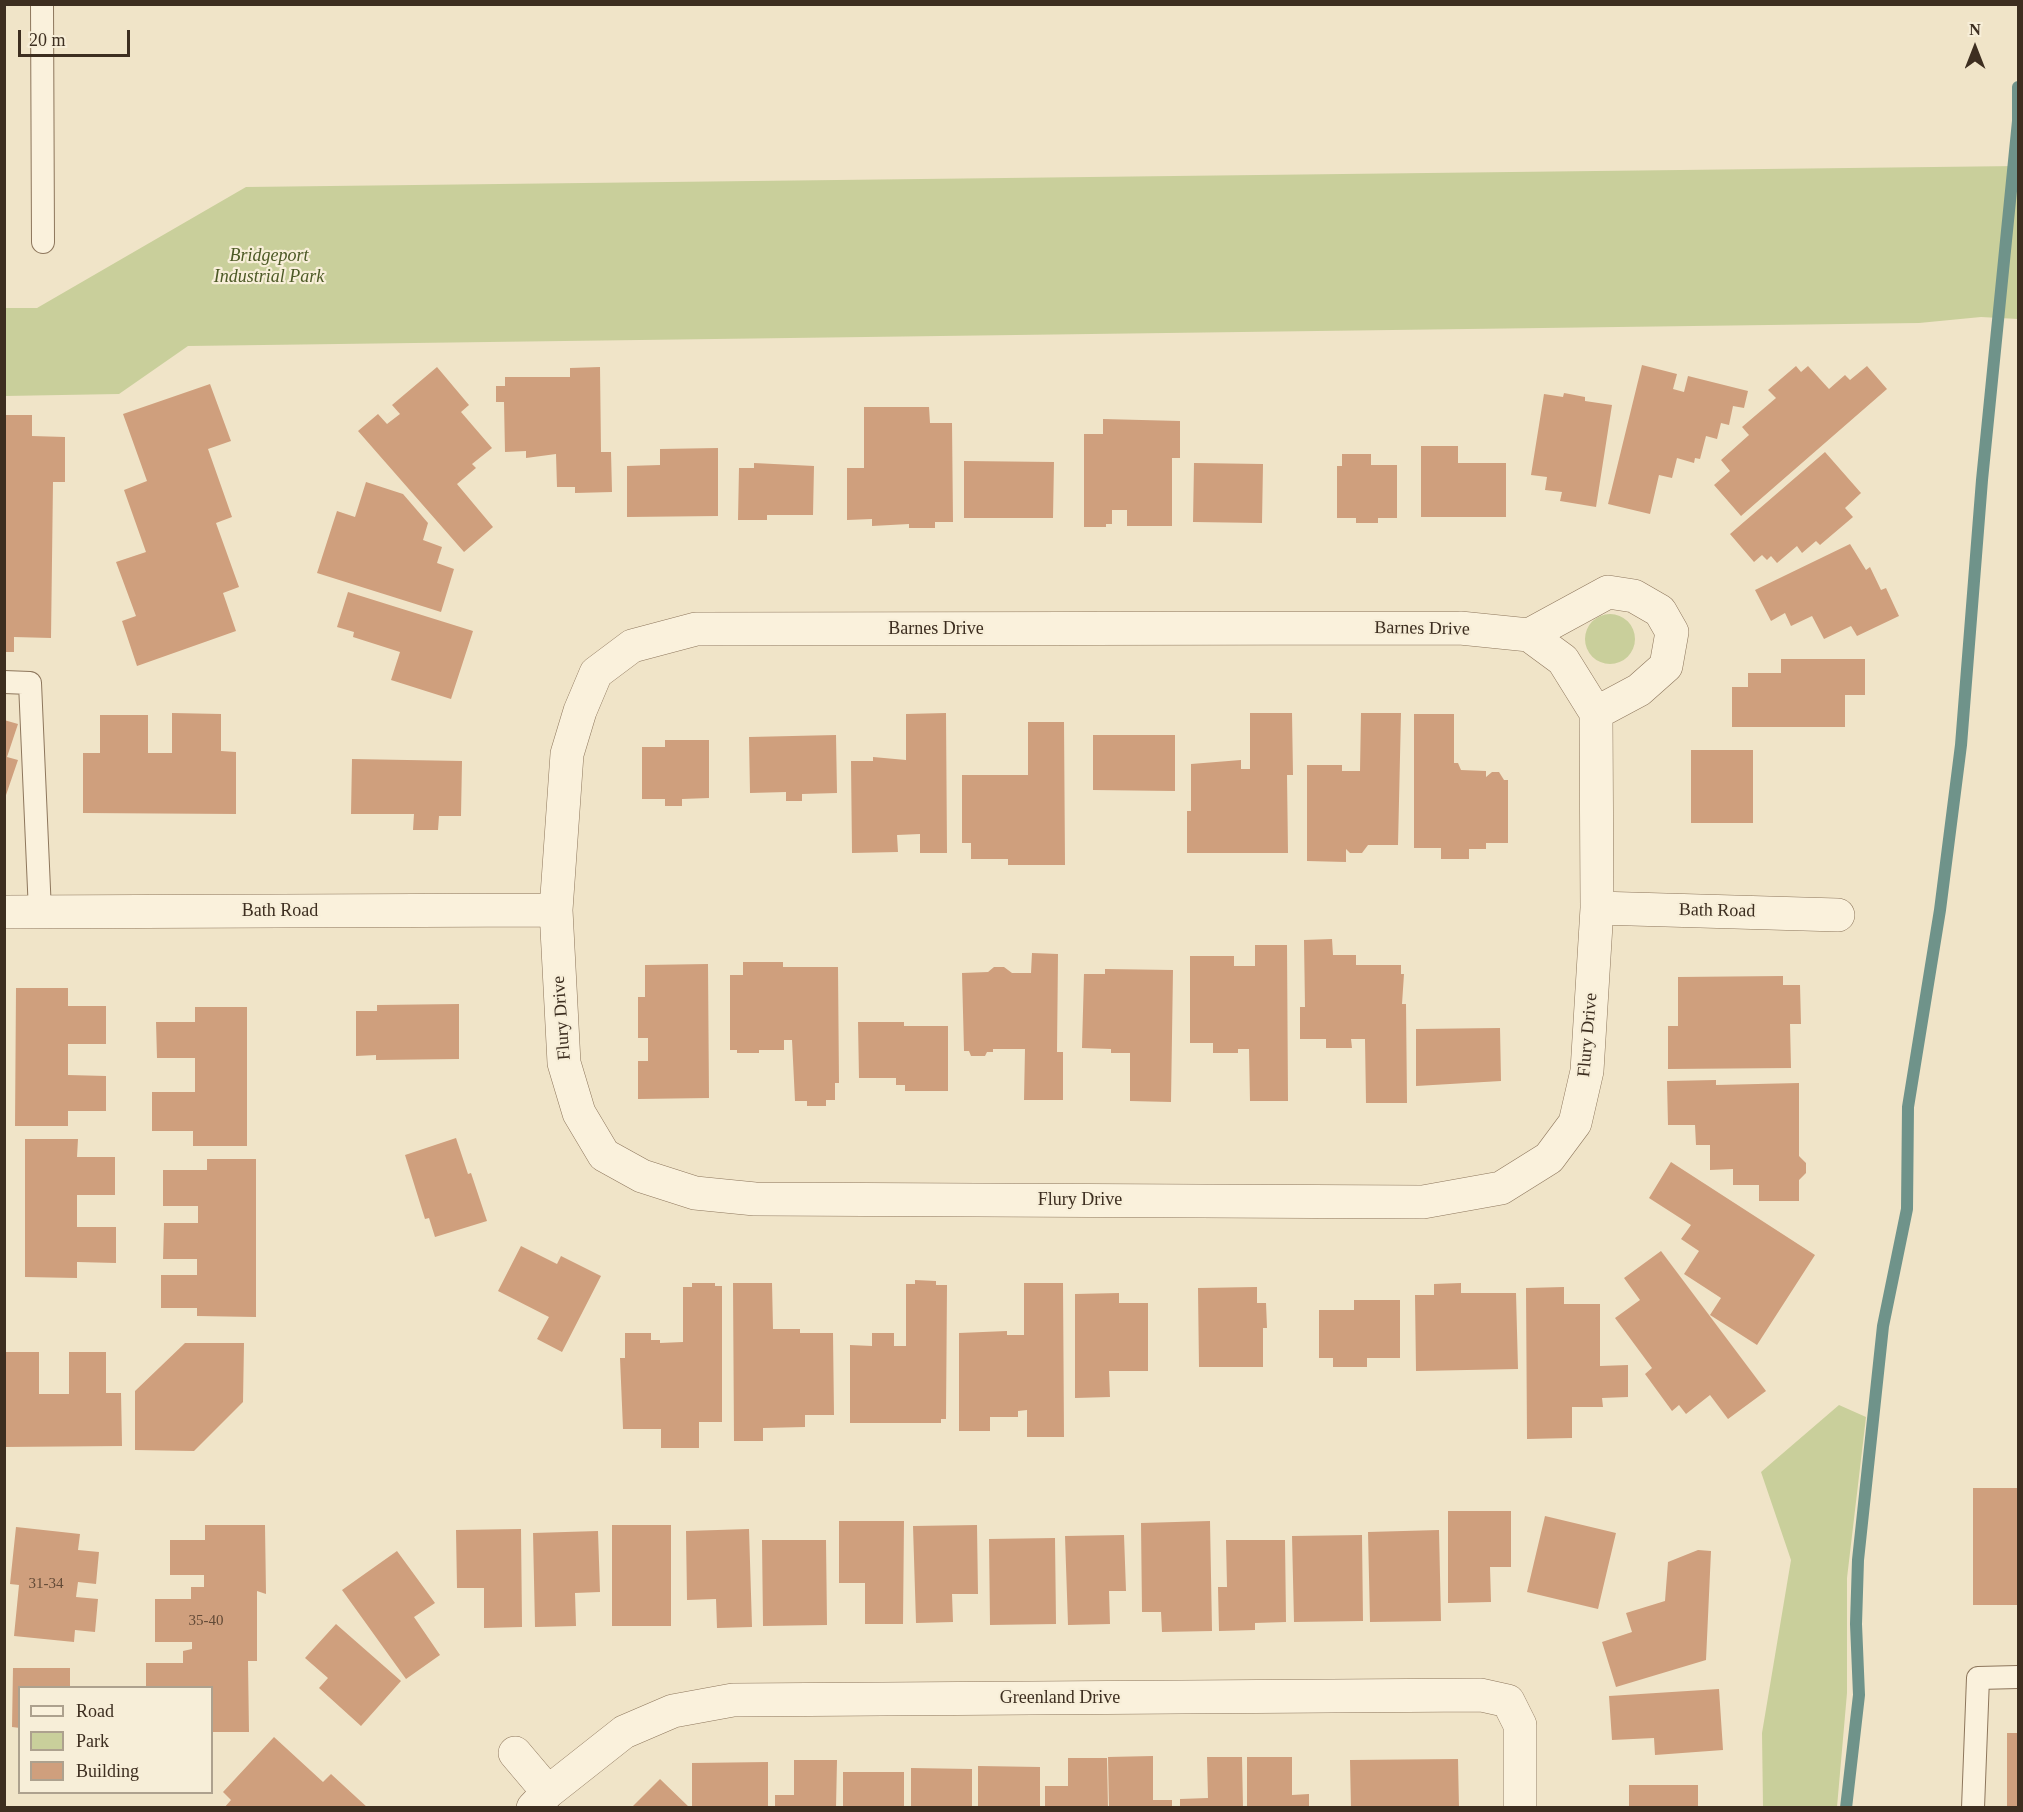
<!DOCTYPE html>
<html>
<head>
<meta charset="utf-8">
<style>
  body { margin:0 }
  #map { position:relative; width:2023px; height:1812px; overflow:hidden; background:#f0e4c8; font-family:"Times New Roman",serif }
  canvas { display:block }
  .frame { position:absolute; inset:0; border:6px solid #3d2e20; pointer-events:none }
  .legend { position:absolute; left:18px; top:1686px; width:195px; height:108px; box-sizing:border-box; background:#f7eed8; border:2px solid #ada18e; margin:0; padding:8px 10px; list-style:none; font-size:18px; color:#3d2e20 }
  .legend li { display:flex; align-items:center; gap:12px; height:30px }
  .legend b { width:30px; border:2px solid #ada18e }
  .north { position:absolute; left:1945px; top:18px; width:60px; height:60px; -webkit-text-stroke:4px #f7eed8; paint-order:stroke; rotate:0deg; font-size:16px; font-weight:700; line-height:24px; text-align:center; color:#3d2e20 }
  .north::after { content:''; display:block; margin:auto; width:21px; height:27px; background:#3d2e20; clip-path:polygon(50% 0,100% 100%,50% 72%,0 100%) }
  .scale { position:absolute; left:18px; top:30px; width:112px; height:27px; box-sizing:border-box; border:3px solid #3d2e20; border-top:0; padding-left:8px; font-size:18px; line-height:21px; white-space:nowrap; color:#3d2e20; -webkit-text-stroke:4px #f7eed8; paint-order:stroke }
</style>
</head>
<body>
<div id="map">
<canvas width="2023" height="1812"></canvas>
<div class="frame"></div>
<ul class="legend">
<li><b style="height:8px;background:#faf1dc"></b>Road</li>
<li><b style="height:16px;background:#c9cf9b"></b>Park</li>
<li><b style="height:16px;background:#cf9f7d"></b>Building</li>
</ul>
<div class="north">N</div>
<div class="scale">20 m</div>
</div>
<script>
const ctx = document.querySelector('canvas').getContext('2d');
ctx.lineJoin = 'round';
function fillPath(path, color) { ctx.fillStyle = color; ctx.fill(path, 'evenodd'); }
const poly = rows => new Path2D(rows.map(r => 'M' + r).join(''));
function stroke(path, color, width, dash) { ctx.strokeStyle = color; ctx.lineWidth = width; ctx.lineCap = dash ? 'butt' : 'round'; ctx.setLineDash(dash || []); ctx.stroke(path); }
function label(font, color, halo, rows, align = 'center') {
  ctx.font = font + ' "Times New Roman",serif'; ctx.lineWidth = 4.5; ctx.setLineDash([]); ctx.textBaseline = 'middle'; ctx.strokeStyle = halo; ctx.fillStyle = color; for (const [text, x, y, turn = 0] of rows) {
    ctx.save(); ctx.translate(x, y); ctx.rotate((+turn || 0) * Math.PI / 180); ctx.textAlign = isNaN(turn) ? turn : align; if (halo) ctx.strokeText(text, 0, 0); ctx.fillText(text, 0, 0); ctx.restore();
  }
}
fillPath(poly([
  [2018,166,2018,319,1981,317,1919,323,188,346,119,394,5,396,5,308,37,308,246,187],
  '1585 639a25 25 0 1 1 50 0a25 25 0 1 1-50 0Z',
  [1839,1405,1866,1417,1847,1578,1847,1693,1837,1807,1763,1807,1762,1733,1791,1560,1761,1472]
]), '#c9cf9b');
stroke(poly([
  [1846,1808,1859,1695,1856,1624,1858,1560,1883,1326,1907,1209,1908,1107,1940,910,1961,745,1982,480,2018,121,2018,87]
]), '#6f938a', 12);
fillPath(poly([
  [1642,365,1677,374,1673,389,1684,392,1688,376,1748,391,1744,408,1733,406,1729,425,1721,423,1717,439,1706,436,1700,459,1695,458,1694,463,1677,458,1672,478,1659,475,1650,514,1608,504],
  [1796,366,1801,372,1808,366,1829,389,1845,375,1850,380,1867,366,1887,389,1741,516,1714,485,1730,471,1721,460,1749,435,1742,427,1776,398,1768,390],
  [437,367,469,405,461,412,492,448,472,464,476,468,457,484,493,527,464,552,358,431,378,414,387,424,400,414,392,405],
  [600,367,601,452,611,452,612,492,575,493,575,487,557,487,556,454,526,458,526,451,505,452,504,402,496,402,496,386,505,386,505,377,570,377,570,368],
  [210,384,231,441,208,449,232,517,216,523,239,587,223,593,236,631,137,666,122,621,136,616,116,562,146,552,124,490,147,481,123,414],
  [1564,393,1585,397,1585,401,1612,405,1596,507,1560,501,1562,492,1545,490,1547,477,1531,475,1544,394,1563,397],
  [864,407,929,407,930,423,952,423,953,522,935,522,935,528,909,528,909,524,872,526,872,519,847,520,847,468,864,468],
  [4,415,32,415,32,436,65,437,65,482,53,482,51,638,14,637,14,652,4,652],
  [1103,419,1180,421,1180,458,1172,458,1172,526,1127,526,1127,510,1112,510,1112,524,1106,524,1106,527,1084,527,1084,434,1103,434],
  [1421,446,1458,446,1458,463,1506,463,1506,517,1421,517],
  [718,448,718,516,627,517,627,466,660,465,660,449],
  [1825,452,1861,493,1845,508,1853,517,1820,545,1816,541,1802,553,1797,546,1777,563,1771,556,1767,560,1762,555,1754,562,1730,534],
  [1342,454,1371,454,1371,465,1397,465,1397,518,1378,518,1378,523,1356,523,1356,518,1337,518,1337,466,1342,466],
  [964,461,1054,462,1053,518,964,518],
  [754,463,814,466,813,515,767,515,767,520,738,520,739,468,754,468],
  [1194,463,1263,464,1262,523,1193,522],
  [366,482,403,494,428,523,423,540,442,547,437,563,454,569,441,612,317,573,337,511,355,517],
  [1850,544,1866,570,1870,567,1881,590,1886,588,1899,616,1857,636,1851,626,1824,639,1812,616,1791,626,1785,613,1771,621,1755,590],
  [348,592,473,631,451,699,391,680,400,652,353,637,354,632,337,627],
  [1781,659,1865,659,1865,695,1845,695,1845,727,1732,727,1732,687,1748,687,1748,673,1781,673],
  [172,713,221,714,221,751,236,752,236,814,83,813,83,753,100,753,100,715,148,715,148,753,172,753],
  [946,713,947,853,920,853,920,834,897,835,898,852,852,853,851,761,873,761,873,757,906,760,906,714],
  [1250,713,1292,713,1293,775,1287,775,1288,853,1187,853,1187,811,1191,811,1191,764,1241,760,1241,769,1250,769],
  [1361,713,1401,713,1398,845,1368,845,1362,853,1350,853,1346,849,1346,862,1307,861,1307,765,1342,765,1342,771,1360,771],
  [1414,714,1454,714,1454,763,1458,763,1461,770,1486,771,1486,777,1492,772,1499,772,1504,780,1508,780,1508,843,1486,843,1486,849,1469,849,1469,859,1441,859,1441,848,1414,848],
  [4,720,18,724,7,757,18,760,5,798],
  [1028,722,1064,722,1065,865,1008,865,1008,859,971,859,971,843,962,843,962,775,1028,775],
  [836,735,837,793,802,794,802,801,786,801,786,792,750,793,749,737],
  [1093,735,1175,735,1175,791,1093,790],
  [665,740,709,740,709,798,682,799,682,806,665,806,665,799,642,799,642,747,665,747],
  [1691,750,1753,750,1753,823,1691,823],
  [352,759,462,761,461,816,439,816,438,830,413,830,414,814,351,814],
  [1332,939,1333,955,1356,955,1356,965,1401,965,1401,974,1404,974,1402,1004,1406,1004,1407,1103,1366,1103,1365,1039,1351,1039,1352,1048,1326,1048,1326,1039,1300,1039,1300,1007,1305,1007,1304,940],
  [1255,945,1287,945,1288,1101,1250,1101,1249,1049,1238,1049,1238,1053,1213,1053,1213,1043,1190,1043,1190,956,1234,956,1234,966,1255,966],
  [1032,953,1058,954,1057,1052,1063,1052,1063,1100,1024,1100,1025,1049,993,1049,993,1052,987,1052,985,1056,971,1056,969,1051,964,1051,962,973,988,972,994,967,1004,967,1012,973,1031,973],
  [743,962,783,962,783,967,838,967,839,1083,835,1083,835,1100,826,1100,826,1106,807,1106,807,1101,795,1101,792,1040,784,1040,784,1050,759,1050,759,1053,737,1053,737,1050,730,1050,730,975,743,975],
  [708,964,709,1098,638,1099,638,1061,648,1061,648,1038,638,1038,638,997,645,997,645,965],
  [1105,969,1173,970,1171,1102,1130,1101,1130,1053,1111,1053,1111,1049,1082,1048,1084,974,1105,974],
  [1783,976,1783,985,1800,985,1801,1024,1790,1024,1791,1068,1668,1069,1668,1026,1678,1026,1678,977],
  [16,988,68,988,68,1006,106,1006,106,1044,68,1044,68,1075,106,1076,106,1111,68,1111,68,1126,15,1126],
  [459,1004,459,1059,376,1060,376,1055,356,1056,356,1011,377,1011,377,1005],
  [195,1007,247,1007,247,1146,193,1146,193,1131,152,1131,152,1092,195,1092,195,1058,157,1058,156,1022,195,1022],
  [858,1022,904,1022,904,1026,948,1026,948,1091,905,1091,905,1085,896,1085,896,1078,859,1078],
  [1500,1028,1501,1081,1416,1086,1416,1029],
  [1716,1080,1716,1085,1799,1083,1799,1156,1806,1163,1806,1173,1799,1180,1799,1201,1759,1201,1759,1185,1733,1185,1733,1169,1710,1170,1710,1145,1696,1145,1695,1125,1668,1125,1667,1081],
  [456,1138,468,1174,471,1173,487,1221,435,1237,429,1218,425,1219,405,1155],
  [25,1139,78,1139,77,1157,115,1157,115,1195,77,1195,77,1227,116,1227,116,1263,77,1262,77,1278,25,1277],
  [207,1159,256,1159,256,1317,197,1316,197,1308,161,1308,161,1275,197,1275,197,1259,163,1259,164,1223,198,1223,198,1206,163,1206,163,1170,207,1170],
  [1671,1162,1815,1255,1757,1345,1710,1315,1721,1298,1684,1274,1699,1251,1681,1239,1691,1225,1649,1198],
  [521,1246,557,1264,561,1256,601,1276,562,1352,537,1339,549,1317,498,1291],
  [1661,1251,1766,1391,1728,1419,1710,1395,1686,1414,1679,1405,1672,1411,1645,1374,1652,1368,1615,1318,1640,1300,1624,1278],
  [915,1280,936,1281,936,1285,947,1285,946,1419,941,1419,941,1423,850,1423,850,1345,872,1346,872,1333,894,1333,894,1346,906,1346,906,1284,915,1284],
  [692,1283,715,1283,715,1286,722,1286,722,1422,699,1422,699,1448,661,1448,661,1429,623,1429,620,1358,625,1358,625,1333,651,1333,651,1340,660,1340,660,1343,683,1342,683,1287,692,1287],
  [733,1283,772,1283,773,1329,800,1329,800,1333,833,1333,834,1415,805,1415,805,1427,763,1428,763,1441,734,1441],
  [1024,1283,1063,1283,1064,1437,1027,1437,1027,1410,1018,1411,1018,1417,990,1417,990,1431,959,1431,959,1333,1007,1331,1007,1335,1024,1335],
  [1461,1283,1461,1293,1516,1293,1518,1369,1416,1371,1415,1295,1434,1295,1434,1284],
  [1257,1287,1257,1303,1266,1303,1267,1328,1263,1328,1263,1367,1199,1367,1198,1288],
  [1564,1287,1564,1304,1600,1304,1600,1366,1628,1365,1628,1397,1602,1398,1603,1407,1572,1407,1572,1438,1527,1439,1526,1288],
  [1119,1293,1119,1303,1148,1303,1148,1371,1109,1371,1110,1397,1075,1398,1075,1294],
  [1354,1300,1400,1300,1400,1358,1367,1358,1367,1367,1333,1367,1333,1358,1319,1358,1319,1310,1354,1310],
  [185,1343,244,1343,243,1402,194,1451,135,1450,135,1391],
  [4,1352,39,1352,39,1394,69,1394,69,1352,106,1352,106,1393,121,1393,122,1446,4,1447],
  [1973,1488,2018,1488,2018,1605,1973,1605],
  [1448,1511,1511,1511,1511,1567,1490,1567,1491,1602,1448,1603],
  [1545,1516,1616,1533,1598,1609,1527,1592],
  [839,1521,904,1521,903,1624,865,1624,865,1583,839,1583],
  [1210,1521,1212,1631,1162,1632,1161,1612,1142,1612,1141,1523],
  [205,1525,265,1525,266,1594,257,1591,257,1661,248,1661,249,1732,212,1732,212,1688,146,1688,146,1663,183,1663,183,1651,192,1649,192,1642,155,1642,155,1599,191,1599,191,1587,204,1587,204,1575,170,1575,170,1540,205,1540],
  [612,1525,671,1525,671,1626,612,1626],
  [977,1525,978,1594,952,1594,953,1622,916,1623,913,1526],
  [16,1527,80,1534,78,1550,99,1552,96,1584,78,1582,76,1597,98,1599,95,1632,75,1630,74,1642,14,1636,19,1585,10,1584],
  [521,1529,522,1627,484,1628,484,1588,457,1588,456,1530],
  [749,1529,752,1627,717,1628,716,1599,687,1600,686,1531],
  [1439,1530,1441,1621,1370,1622,1368,1532],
  [598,1531,600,1592,575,1593,576,1626,535,1627,533,1533],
  [1124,1535,1126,1591,1109,1591,1110,1624,1068,1625,1065,1536],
  [1362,1535,1363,1621,1294,1622,1292,1536],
  [1055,1538,1056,1624,990,1625,989,1539],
  [762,1540,826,1540,827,1625,763,1626],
  [1226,1540,1285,1540,1286,1622,1255,1623,1255,1630,1219,1631,1218,1587,1227,1587],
  [1698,1550,1711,1551,1706,1660,1616,1687,1602,1642,1632,1632,1626,1613,1665,1601,1668,1562],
  [397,1551,435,1603,414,1617,440,1655,406,1679,342,1590],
  [336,1624,401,1681,361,1726,319,1688,328,1678,305,1658],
  [13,1668,70,1668,70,1688,20,1688,20,1728,12,1727],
  [1719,1689,1723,1750,1655,1755,1654,1738,1612,1740,1609,1696],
  [2007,1733,2018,1733,2018,1808,2007,1808],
  [274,1737,323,1782,331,1774,368,1808,224,1808,231,1800,223,1792],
  [1153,1756,1153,1800,1172,1800,1172,1808,1109,1808,1108,1757],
  [1207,1757,1242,1757,1243,1808,1180,1808,1180,1799,1208,1798],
  [1247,1757,1292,1757,1292,1795,1309,1794,1309,1808,1247,1808],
  [1068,1758,1107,1758,1108,1808,1045,1808,1045,1786,1068,1786],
  [1458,1759,1459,1808,1351,1808,1350,1760],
  [794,1760,837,1760,836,1808,775,1808,775,1795,794,1795],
  [768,1762,768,1808,692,1807,692,1763],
  [978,1766,1040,1767,1040,1808,978,1808],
  [911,1768,972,1769,972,1808,911,1808],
  [843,1772,904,1772,904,1808,843,1808],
  [660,1779,690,1808,631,1808],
  [1629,1785,1698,1785,1698,1808,1629,1808]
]), '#cf9f7d');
const service = poly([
  [42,4,43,242],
  [4,682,30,683,40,912],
  [1973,1808,1978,1678,2018,1677]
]);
const minor = poly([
  [1460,628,1529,635,1563,660,1596,713,1597,908,1587,1071,1575,1123,1549,1158,1501,1188,1423,1202,755,1199,695,1193,642,1176,604,1155,579,1113,564,1063,556,910,567,754,580,711,596,673,632,646,696,629,1460,628],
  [1529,635,1608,592,1634,596,1660,611,1672,632,1666,666,1639,690,1596,713],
  [1597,908,1838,915],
  [4,912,556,910],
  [515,1753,548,1792],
  [533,1808,548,1792,624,1732,673,1711,733,1700,1481,1695,1508,1701,1520,1725,1520,1808]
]);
stroke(service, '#8d765c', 24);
stroke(minor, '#8d765c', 34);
stroke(service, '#faf1dc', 22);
stroke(minor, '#faf1dc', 33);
label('15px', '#624a37', null, [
  ["31-34",46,1584],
  ["35-40",206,1621]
]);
label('italic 18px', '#4d5a26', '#f7eed8', [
  ["Bridgeport",269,256],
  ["Industrial Park",269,277]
]);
label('18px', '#3d2e20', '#f7eed8', [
  ["Barnes Drive",936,629],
  ["Barnes Drive",1422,629,1],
  ["Bath Road",280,911],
  ["Bath Road",1717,911,1],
  ["Flury Drive",562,1018,-94],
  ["Flury Drive",1588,1035,-85],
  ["Flury Drive",1080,1200],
  ["Greenland Drive",1060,1698]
]);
</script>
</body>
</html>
